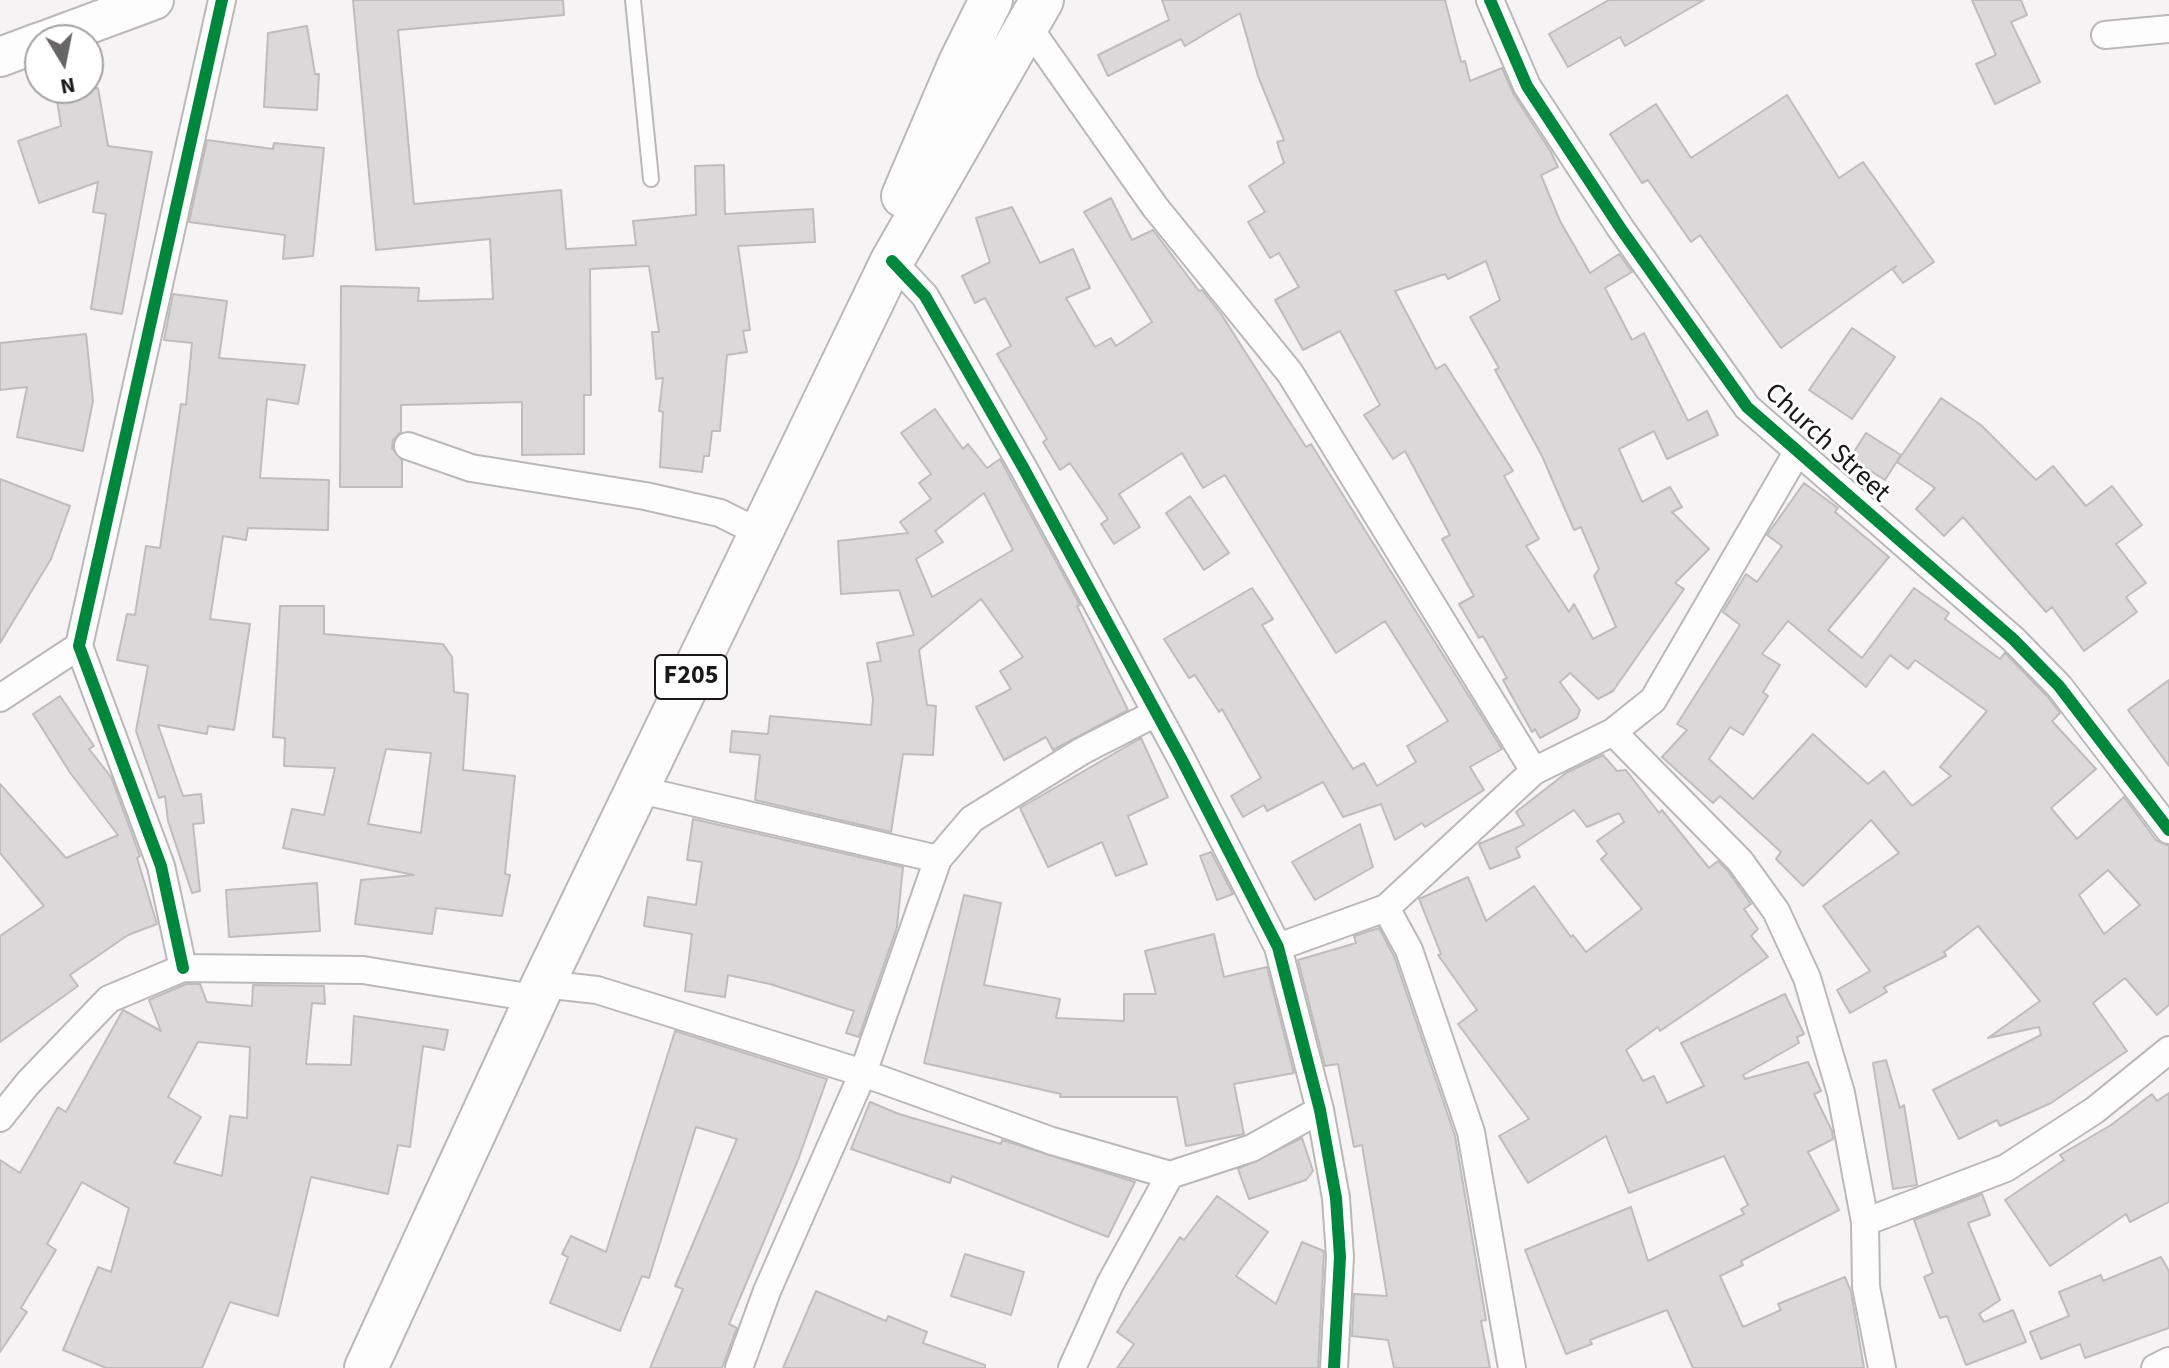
<!DOCTYPE html>
<html>
<head>
<meta charset="utf-8">
<style>
  body { margin:0 }
  #map { position:relative; width:2169px; height:1368px; overflow:hidden; background:#f6f3f4; font-family:"Source Sans 3",sans-serif }
  canvas { display:block }
  .north { position:absolute; left:24px; top:24px; width:80px; height:80px; box-sizing:border-box; background:#fff; border:2px solid #a3a3a3; border-radius:50%; rotate:170deg; font-size:22px; font-weight:700; line-height:32px; text-align:center; color:#1a1819 }
  .north::after { content:''; display:block; margin:auto; width:28px; height:36px; background:#676566; clip-path:polygon(50% 0,100% 100%,50% 72%,0 100%) }
</style>
</head>
<body>
<div id="map">
<canvas width="2169" height="1368"></canvas>
<div class="north">N</div>
</div>
<script>
const ctx = document.querySelector('canvas').getContext('2d');
ctx.lineJoin = 'round';
function fillPath(path, color) { ctx.fillStyle = color; ctx.fill(path, 'evenodd'); }
const poly = rows => new Path2D(rows.map(r => 'M' + r).join(''));
function stroke(path, color, width, dash) { ctx.strokeStyle = color; ctx.lineWidth = width; ctx.lineCap = dash ? 'butt' : 'round'; ctx.setLineDash(dash || []); ctx.stroke(path); }
function label(font, color, halo, rows, align = 'center') {
  ctx.font = font + ' "Source Sans 3",sans-serif'; ctx.lineWidth = 6; ctx.setLineDash([]); ctx.textBaseline = 'middle'; ctx.strokeStyle = halo; ctx.fillStyle = color; for (const [text, x, y, turn = 0] of rows) {
    ctx.save(); ctx.translate(x, y); ctx.rotate((+turn || 0) * Math.PI / 180); ctx.textAlign = isNaN(turn) ? turn : align; if (halo) ctx.strokeText(text, 0, 0); ctx.fillText(text, 0, 0); ctx.restore();
  }
}
const building = poly([
  [353,0,563,0,564,15,398,30,414,204,561,190,566,249,636,245,633,221,696,215,695,166,724,165,725,214,813,209,815,242,738,246,750,330,743,331,747,352,727,355,720,431,712,431,709,456,704,456,702,472,660,467,663,412,659,411,663,378,656,379,652,332,659,332,649,266,590,269,591,395,584,395,584,454,522,455,522,402,401,405,401,432,393,440,392,448,402,460,402,487,340,487,341,286,419,288,418,301,493,299,490,239,376,250,353,0],
  [1162,0,1445,0,1461,62,1465,61,1470,81,1502,68,1514,95,1551,152,1558,167,1541,175,1560,221,1590,273,1619,254,1632,272,1605,288,1632,340,1644,333,1688,421,1707,411,1718,435,1667,459,1654,431,1619,449,1642,502,1670,487,1682,507,1672,512,1709,549,1675,583,1684,589,1613,691,1598,699,1570,673,1560,682,1580,710,1577,718,1540,738,1535,729,1532,732,1503,680,1507,678,1483,636,1479,638,1459,604,1474,596,1442,539,1450,535,1405,451,1393,459,1364,415,1380,405,1340,331,1303,350,1275,300,1299,287,1279,253,1270,258,1248,222,1265,212,1249,186,1284,163,1277,142,1284,140,1258,76,1240,13,1185,46,1181,39,1108,76,1098,55,1169,20,1162,0],
  [1486,261,1500,300,1470,317,1499,368,1495,370,1542,456,1574,530,1581,527,1599,569,1594,576,1616,627,1593,639,1574,604,1569,612,1526,546,1539,539,1504,476,1513,471,1445,364,1436,369,1395,291,1445,274,1448,279,1486,261],
  [1609,0,1704,0,1625,46,1620,37,1568,67,1549,34,1609,0],
  [1972,0,2021,0,2027,15,2011,22,2040,82,1995,104,1976,64,1996,55,1972,0],
  [307,26,315,74,319,74,317,110,264,107,268,33,307,26],
  [55,88,98,88,108,146,152,152,122,314,91,309,106,214,93,212,98,182,39,203,18,141,61,126,55,88],
  [1787,95,1839,178,1863,162,1934,262,1903,283,1893,270,1896,266,1781,348,1700,235,1691,242,1648,180,1642,183,1610,134,1656,104,1691,158,1787,95],
  [207,140,273,149,274,143,324,148,313,256,283,259,285,235,189,222,207,140],
  [1111,198,1132,240,1153,230,1199,291,1202,290,1221,314,1306,447,1311,444,1502,749,1470,767,1484,790,1425,827,1422,823,1395,840,1381,804,1343,817,1323,782,1267,811,1264,805,1243,817,1231,796,1261,778,1222,709,1219,712,1195,675,1189,678,1164,639,1252,588,1273,619,1262,625,1353,769,1364,763,1377,786,1416,762,1407,746,1448,721,1385,621,1336,653,1225,475,1203,488,1182,453,1119,494,1140,527,1114,544,1101,524,1108,519,1070,463,1060,470,1043,442,1047,439,997,354,1011,346,985,298,975,303,962,276,990,262,976,218,1012,207,1040,263,1073,249,1090,288,1066,298,1095,347,1111,338,1116,346,1152,322,1084,212,1111,198],
  [173,294,227,301,219,358,305,365,298,404,267,399,260,478,329,480,328,530,248,528,246,540,223,536,210,619,250,624,234,730,208,726,207,734,158,725,183,796,201,794,204,823,193,824,200,891,192,893,168,821,165,796,159,798,136,731,148,666,117,660,127,614,135,615,146,546,160,548,181,404,186,405,192,343,164,340,173,294],
  [1852,328,1895,357,1852,419,1809,390,1852,328],
  [86,334,93,401,83,451,17,437,27,387,0,390,0,343,86,334],
  [1941,398,1981,425,2036,480,2053,466,2086,506,2112,486,2142,525,2116,544,2146,583,2126,597,2137,612,2084,651,2052,607,2046,612,1963,517,1944,536,1916,509,1935,488,1897,462,1941,398],
  [935,409,963,449,968,444,987,468,1000,459,1080,605,1077,606,1128,710,1053,750,1046,737,1004,760,976,707,1011,689,1000,671,1023,657,981,599,919,650,927,705,936,706,933,755,903,754,891,832,755,800,760,755,730,752,732,731,768,734,770,716,871,725,873,699,867,663,881,661,877,643,914,635,899,590,841,594,838,541,908,533,900,522,931,499,919,483,931,474,901,433,935,409],
  [984,493,1013,550,932,597,916,559,943,542,935,531,984,493],
  [1866,433,1901,455,1885,480,1850,458,1866,433],
  [0,479,70,506,51,559,0,643,0,479],
  [1804,483,1838,508,1835,512,1889,557,1828,630,1862,658,1914,588,1949,613,1945,619,2000,659,2005,653,2047,696,2060,713,2052,721,2096,769,2051,808,2077,839,2124,797,2156,840,2169,846,2169,1005,2157,1015,2125,978,2093,1003,2127,1051,2051,1103,2000,1126,1997,1120,1959,1139,1933,1090,2041,1035,2039,1027,1988,1038,2040,1001,1978,926,1944,952,1946,956,1884,987,1887,992,1850,1013,1837,990,1870,971,1823,906,1899,853,1871,820,1803,886,1776,859,1781,852,1720,796,1713,803,1662,757,1687,730,1677,724,1740,625,1723,612,1746,574,1757,582,1782,546,1767,535,1804,483],
  [1788,621,1866,687,1890,655,1908,669,1915,660,1987,711,1940,767,1951,776,1912,806,1884,771,1868,784,1813,734,1753,799,1709,759,1730,727,1743,735,1768,696,1763,692,1780,665,1762,654,1788,621],
  [2108,870,2140,905,2104,934,2079,895,2108,870],
  [1190,496,1229,553,1204,570,1166,513,1190,496],
  [280,606,324,606,324,634,443,644,452,657,454,692,468,694,463,770,515,776,505,874,510,875,502,916,436,908,432,934,355,924,361,880,414,875,283,848,292,809,324,815,335,768,284,766,285,738,273,737,280,606],
  [386,749,431,753,421,833,368,824,386,749],
  [2169,680,2169,766,2128,710,2169,680],
  [60,696,94,746,89,749,111,777,140,856,137,858,157,924,128,935,70,975,78,986,0,1042,0,936,44,906,0,853,0,784,66,858,118,835,71,774,33,714,60,696],
  [1141,738,1168,797,1128,816,1147,864,1116,876,1102,842,1048,867,1020,808,1141,738],
  [1603,755,1617,771,1626,770,1659,813,1662,810,1709,868,1718,861,1728,871,1751,904,1744,909,1758,929,1751,936,1768,957,1660,1031,1658,1027,1626,1050,1643,1081,1654,1076,1667,1103,1704,1086,1681,1043,1785,994,1804,1034,1797,1037,1799,1043,1743,1075,1745,1079,1808,1062,1821,1091,1814,1094,1832,1131,1833,1139,1808,1152,1839,1210,1741,1261,1743,1265,1720,1276,1743,1327,1781,1310,1778,1304,1845,1277,1851,1292,1864,1368,1693,1368,1667,1310,1590,1340,1592,1344,1566,1354,1525,1250,1631,1207,1648,1261,1744,1214,1741,1209,1748,1205,1724,1156,1629,1193,1606,1136,1528,1183,1499,1136,1529,1119,1458,1024,1477,1010,1438,955,1441,954,1419,899,1468,877,1486,921,1534,886,1571,937,1573,935,1586,952,1642,909,1601,859,1607,854,1597,841,1624,822,1619,813,1587,827,1574,810,1516,848,1520,857,1490,869,1479,844,1524,825,1516,812,1566,773,1603,755],
  [693,819,903,867,897,927,859,1037,846,1033,854,1011,770,984,728,975,725,997,685,991,692,934,644,926,648,897,696,905,702,862,687,860,693,819],
  [1360,824,1373,867,1315,900,1292,862,1360,824],
  [1211,852,1233,894,1217,900,1200,856,1211,852],
  [317,883,320,931,229,937,226,890,317,883],
  [964,895,1001,903,984,985,1060,999,1056,1018,1124,1021,1124,994,1156,994,1145,951,1214,934,1224,977,1267,967,1294,1073,1234,1084,1244,1134,1186,1146,1177,1097,1060,1097,1061,1094,924,1063,964,895],
  [1379,928,1394,956,1455,1136,1486,1320,1481,1321,1490,1368,1394,1368,1388,1340,1352,1336,1354,1294,1387,1296,1362,1145,1354,1147,1338,1064,1325,1066,1298,960,1356,943,1354,936,1379,928],
  [186,984,200,984,207,1002,252,1006,253,985,324,986,325,1004,312,1003,306,1064,351,1065,354,1016,448,1030,444,1050,423,1046,410,1147,398,1145,388,1194,311,1177,278,1316,230,1302,202,1368,106,1368,63,1350,98,1267,111,1272,129,1208,82,1182,47,1244,56,1250,21,1308,27,1312,0,1352,0,1160,20,1173,58,1107,66,1112,123,1010,161,1031,149,1000,186,984],
  [198,1042,250,1047,247,1118,230,1116,222,1176,174,1163,201,1117,168,1097,198,1042],
  [675,1031,827,1079,798,1160,729,1324,737,1328,722,1368,650,1368,683,1289,675,1286,737,1139,696,1127,649,1278,642,1276,620,1331,550,1303,568,1257,562,1254,571,1236,606,1252,675,1031],
  [1886,1060,1900,1108,1904,1105,1917,1185,1893,1189,1873,1063,1886,1060],
  [2169,1093,2169,1202,2130,1222,2126,1214,2050,1266,2005,1200,2064,1160,2060,1155,2111,1125,2152,1094,2157,1101,2169,1093],
  [870,1102,899,1114,1001,1144,1002,1140,1135,1182,1108,1237,952,1176,950,1183,851,1149,870,1102],
  [1302,1138,1313,1171,1306,1180,1249,1199,1238,1169,1302,1138],
  [1982,1194,1990,1215,1968,1223,2000,1300,1979,1314,1984,1322,2013,1310,2026,1342,1966,1365,1947,1316,1940,1318,1924,1277,1933,1273,1914,1220,1982,1194],
  [1217,1196,1268,1232,1236,1276,1276,1304,1302,1242,1324,1251,1318,1368,1117,1368,1134,1344,1117,1332,1180,1237,1184,1240,1217,1196],
  [965,1254,1024,1272,1011,1315,951,1296,965,1254],
  [2161,1257,2169,1271,2169,1328,2085,1358,2080,1344,2041,1359,2030,1332,2069,1316,2059,1292,2101,1275,2103,1281,2161,1257],
  [816,1291,886,1321,888,1316,927,1332,923,1343,985,1365,985,1368,783,1368,816,1291]
]);
fillPath(building, '#dad8d8');
stroke(building, '#bebcbd', 2);
const lane = poly([
  [633,0,651,179]
]);
const street = poly([
  [1490,0,1527,86,1621,229,1747,407,2013,639,2059,686,2169,830],
  [1027,25,1155,207,1290,373,1534,771],
  [2105,35,2169,29],
  [892,261,925,296,1024,469,1182,760,1278,947,1320,1110,1336,1198,1340,1257,1334,1368],
  [408,446,471,468,645,496,720,513,750,528],
  [0,698,79,646],
  [1613,732,1740,861,1776,911,1807,978,1841,1093,1865,1222,1866,1287,1882,1368],
  [636,789,938,859],
  [1386,908,1409,950,1471,1132,1512,1368],
  [1278,947,1386,908,1534,771,1613,732,1653,700,1796,454],
  [183,968,161,866,79,646,222,0],
  [543,984,597,990,863,1073,1052,1141,1170,1175,1252,1148,1320,1110],
  [0,1118,28,1083,109,999,183,968,363,970,527,997],
  [1865,1222,2006,1168,2095,1110,2169,1050],
  [739,1368,767,1291,863,1073,938,859,972,819,1082,751,1156,713],
  [1072,1368,1110,1284,1170,1175],
  [2155,1368,2169,1361]
]);
const secondary = poly([
  [46,40,154,0],
  [0,57,40,42]
]);
const primary = poly([
  [903,196,959,65,991,0],
  [366,1368,543,984,892,261,1042,0]
]);
stroke(lane, '#bab8b8', 18);
stroke(street, '#bab8b8', 30);
stroke(secondary, '#bab8b8', 42);
stroke(primary, '#bab8b8', 46);
stroke(lane, '#fefdfd', 14);
stroke(street, '#fefdfd', 26);
stroke(secondary, '#fefdfd', 38);
stroke(primary, '#fefdfd', 42);
stroke(poly([
  [1490,0,1527,86,1621,229,1747,407,2013,639,2059,686,2169,830],
  [892,261,925,296,1024,469,1182,760,1278,947,1320,1110,1336,1198,1340,1257,1334,1368],
  [183,968,161,866,79,646,222,0]
]), '#00873e', 12);
for (const [x, y, w] of [
  [691,677,72]
]) { const box = new Path2D(); box.roundRect(x - w / 2, y - 22, w, 44, 6); ctx.fillStyle = '#fff'; ctx.fill(box); stroke(box, '#1a1819', 2); }
label('bold 26px', '#1a1819', null, [
  ["F205",691,677]
]);
label('28px', '#1a1819', '#fff', [
  ["Church Street",1826,444,43]
]);
</script>
</body>
</html>
